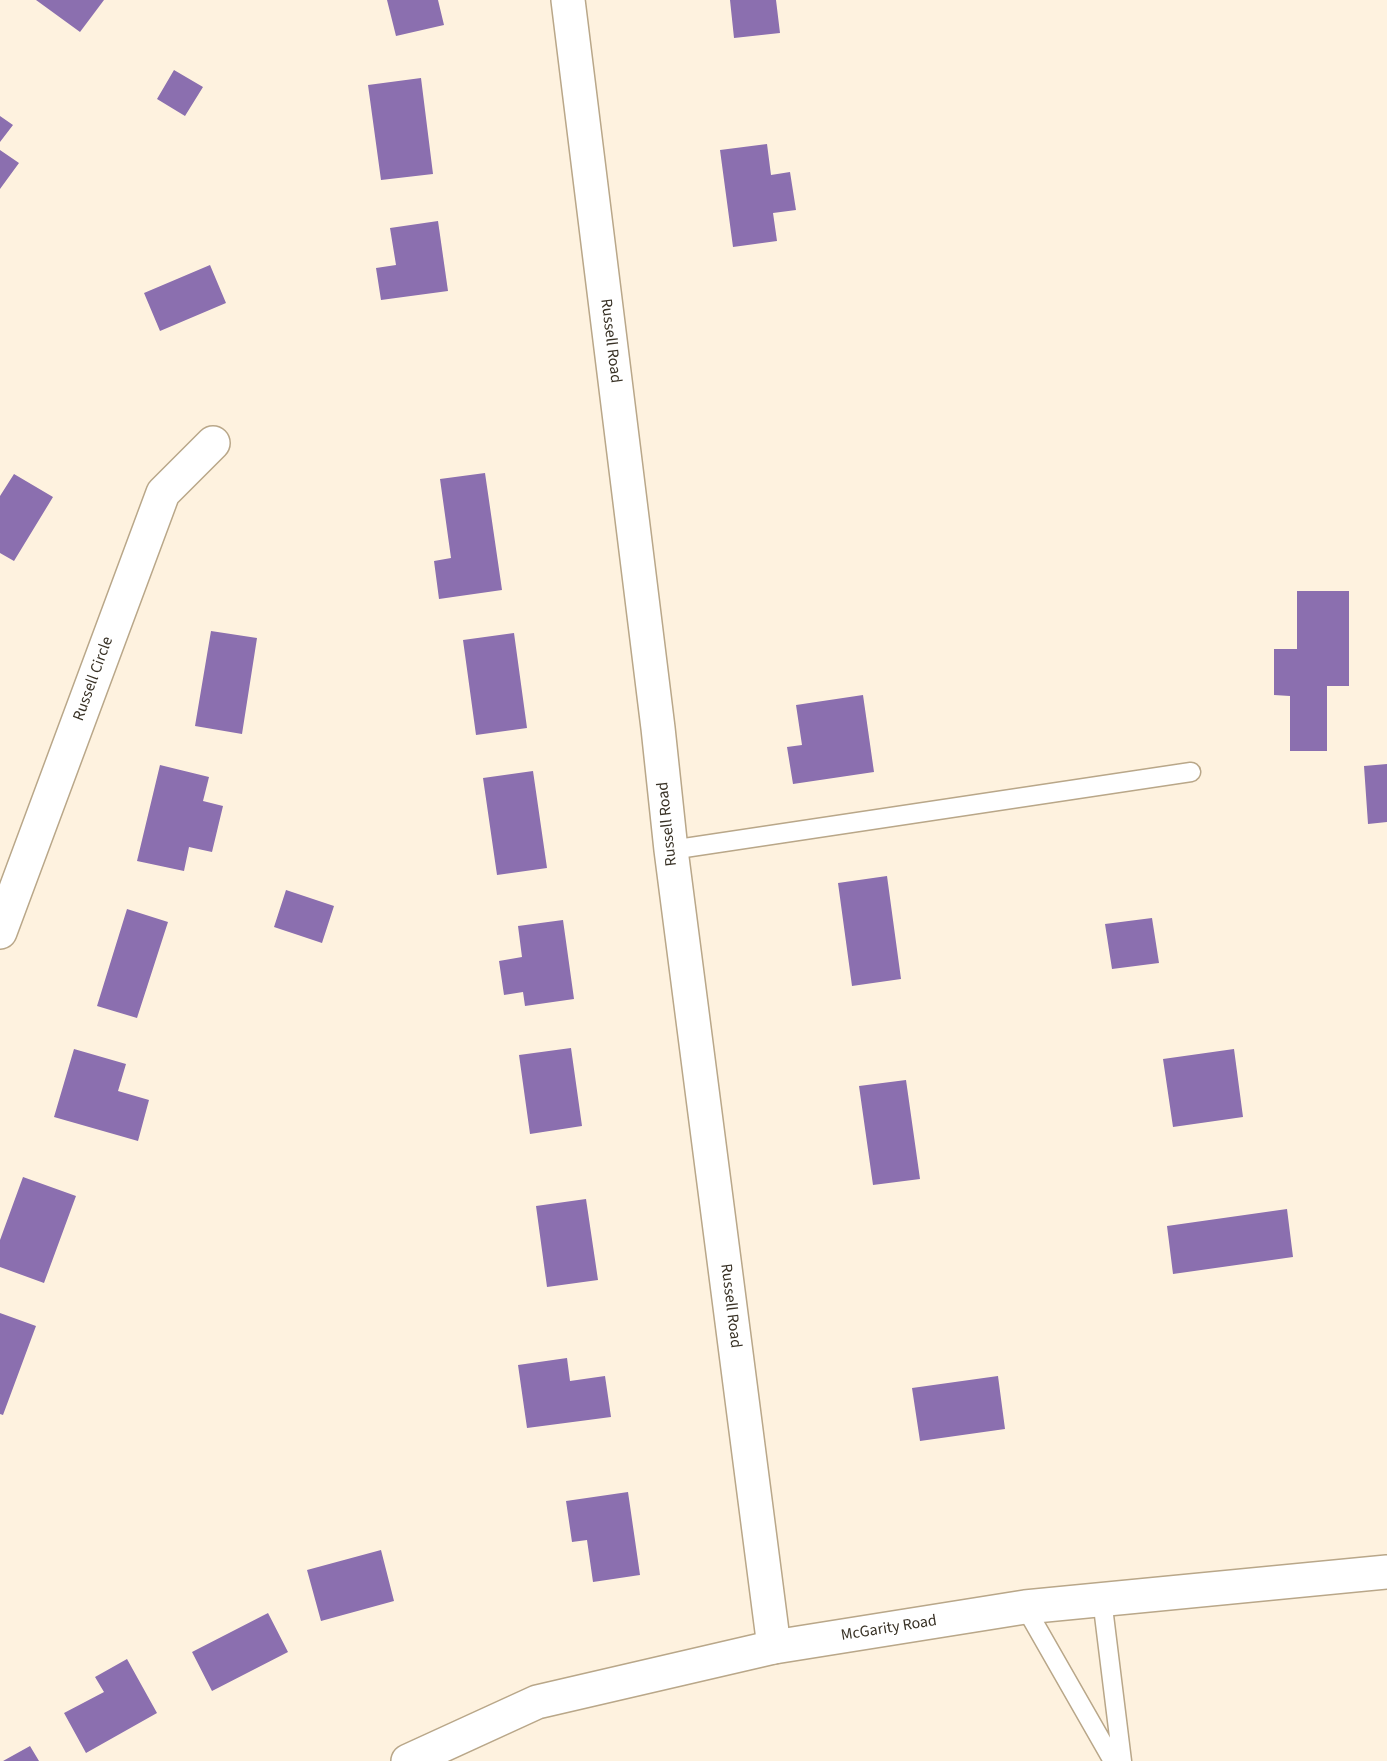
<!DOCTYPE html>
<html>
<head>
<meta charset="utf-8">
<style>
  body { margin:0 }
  canvas { display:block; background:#fef2df }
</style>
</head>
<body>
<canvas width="1387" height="1761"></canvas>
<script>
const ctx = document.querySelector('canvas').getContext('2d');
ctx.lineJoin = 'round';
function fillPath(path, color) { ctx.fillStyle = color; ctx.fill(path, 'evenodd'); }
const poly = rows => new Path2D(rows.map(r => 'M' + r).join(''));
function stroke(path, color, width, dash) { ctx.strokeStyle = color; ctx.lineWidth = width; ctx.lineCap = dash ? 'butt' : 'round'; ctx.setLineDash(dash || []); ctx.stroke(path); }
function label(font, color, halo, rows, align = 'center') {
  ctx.font = font + ' "Source Sans 3",sans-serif'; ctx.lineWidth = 4.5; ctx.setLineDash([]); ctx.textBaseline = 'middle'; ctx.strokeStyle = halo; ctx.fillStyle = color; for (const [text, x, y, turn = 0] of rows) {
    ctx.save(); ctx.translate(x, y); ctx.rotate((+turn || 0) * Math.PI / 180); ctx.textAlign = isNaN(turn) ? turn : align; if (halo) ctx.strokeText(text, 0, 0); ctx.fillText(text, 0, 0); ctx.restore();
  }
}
fillPath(poly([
  [36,0,104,0,80,32],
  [387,0,438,0,444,25,396,36],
  [730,0,776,0,780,33,734,38],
  [174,70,203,87,185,116,157,99],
  [421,78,433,174,381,180,368,85],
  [0,116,13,125,0,142],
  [767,144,771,175,790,172,796,210,773,213,777,241,733,247,720,150],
  [0,150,19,163,0,189],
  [438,221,448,291,381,300,376,268,396,265,390,228],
  [210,265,226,303,160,331,144,293],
  [485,473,502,590,439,599,434,561,451,558,440,479],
  [14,474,53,497,14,561,0,553,0,496],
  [1297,591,1349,591,1349,686,1327,686,1327,751,1290,751,1290,696,1274,695,1274,649,1297,649],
  [211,631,257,638,242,734,195,726],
  [514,633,527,728,476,735,463,640],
  [863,695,874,772,793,784,787,747,802,745,796,705],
  [1387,764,1387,822,1368,824,1364,766],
  [160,765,209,777,203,801,223,806,212,852,189,847,184,871,137,861],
  [533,771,547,868,497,875,483,778],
  [887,876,901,979,852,986,838,883],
  [286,890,334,906,322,943,274,927],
  [127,909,168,922,137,1018,97,1006],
  [1152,918,1159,963,1112,969,1105,924],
  [563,920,574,999,525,1006,523,992,504,995,499,961,522,957,518,926],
  [571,1048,582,1126,530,1134,519,1055],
  [74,1049,126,1064,118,1091,149,1100,138,1141,54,1117],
  [1234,1049,1243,1117,1173,1127,1163,1059],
  [906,1080,920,1179,873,1185,859,1086],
  [23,1177,76,1196,44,1283,0,1267,0,1240],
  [586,1199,598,1280,547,1287,536,1206],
  [1287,1209,1293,1257,1173,1274,1167,1226],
  [0,1313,36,1326,3,1415,0,1414],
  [567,1358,570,1381,605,1376,611,1417,527,1428,518,1365],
  [998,1376,1005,1429,920,1441,912,1388],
  [628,1492,640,1575,593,1582,587,1540,572,1542,566,1501],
  [381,1550,394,1601,321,1621,307,1570],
  [268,1613,288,1652,212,1691,192,1652],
  [127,1659,157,1713,86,1753,64,1713,104,1692,95,1677],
  [30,1746,39,1761,3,1761]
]), '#8b6faf');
const service = poly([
  [671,850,1191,772],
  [1102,1599,1122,1761],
  [1025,1607,1113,1761]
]);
const minor = poly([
  [568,0,658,728,671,850,774,1647],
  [0,932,163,493,213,443]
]);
const tertiary = poly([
  [408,1761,537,1702,774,1647,1025,1607,1387,1572]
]);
stroke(service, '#b9a789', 21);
stroke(minor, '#b9a789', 36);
stroke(tertiary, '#b9a789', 36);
stroke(service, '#fff', 18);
stroke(minor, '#fff', 33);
stroke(tertiary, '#fff', 33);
label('16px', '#383125', '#fff', [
  ["Russell Road",610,341,83],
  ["Russell Circle",94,679,-70],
  ["Russell Road",668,824,-96],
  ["Russell Road",730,1306,83],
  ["McGarity Road",889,1629,-9]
]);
</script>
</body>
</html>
